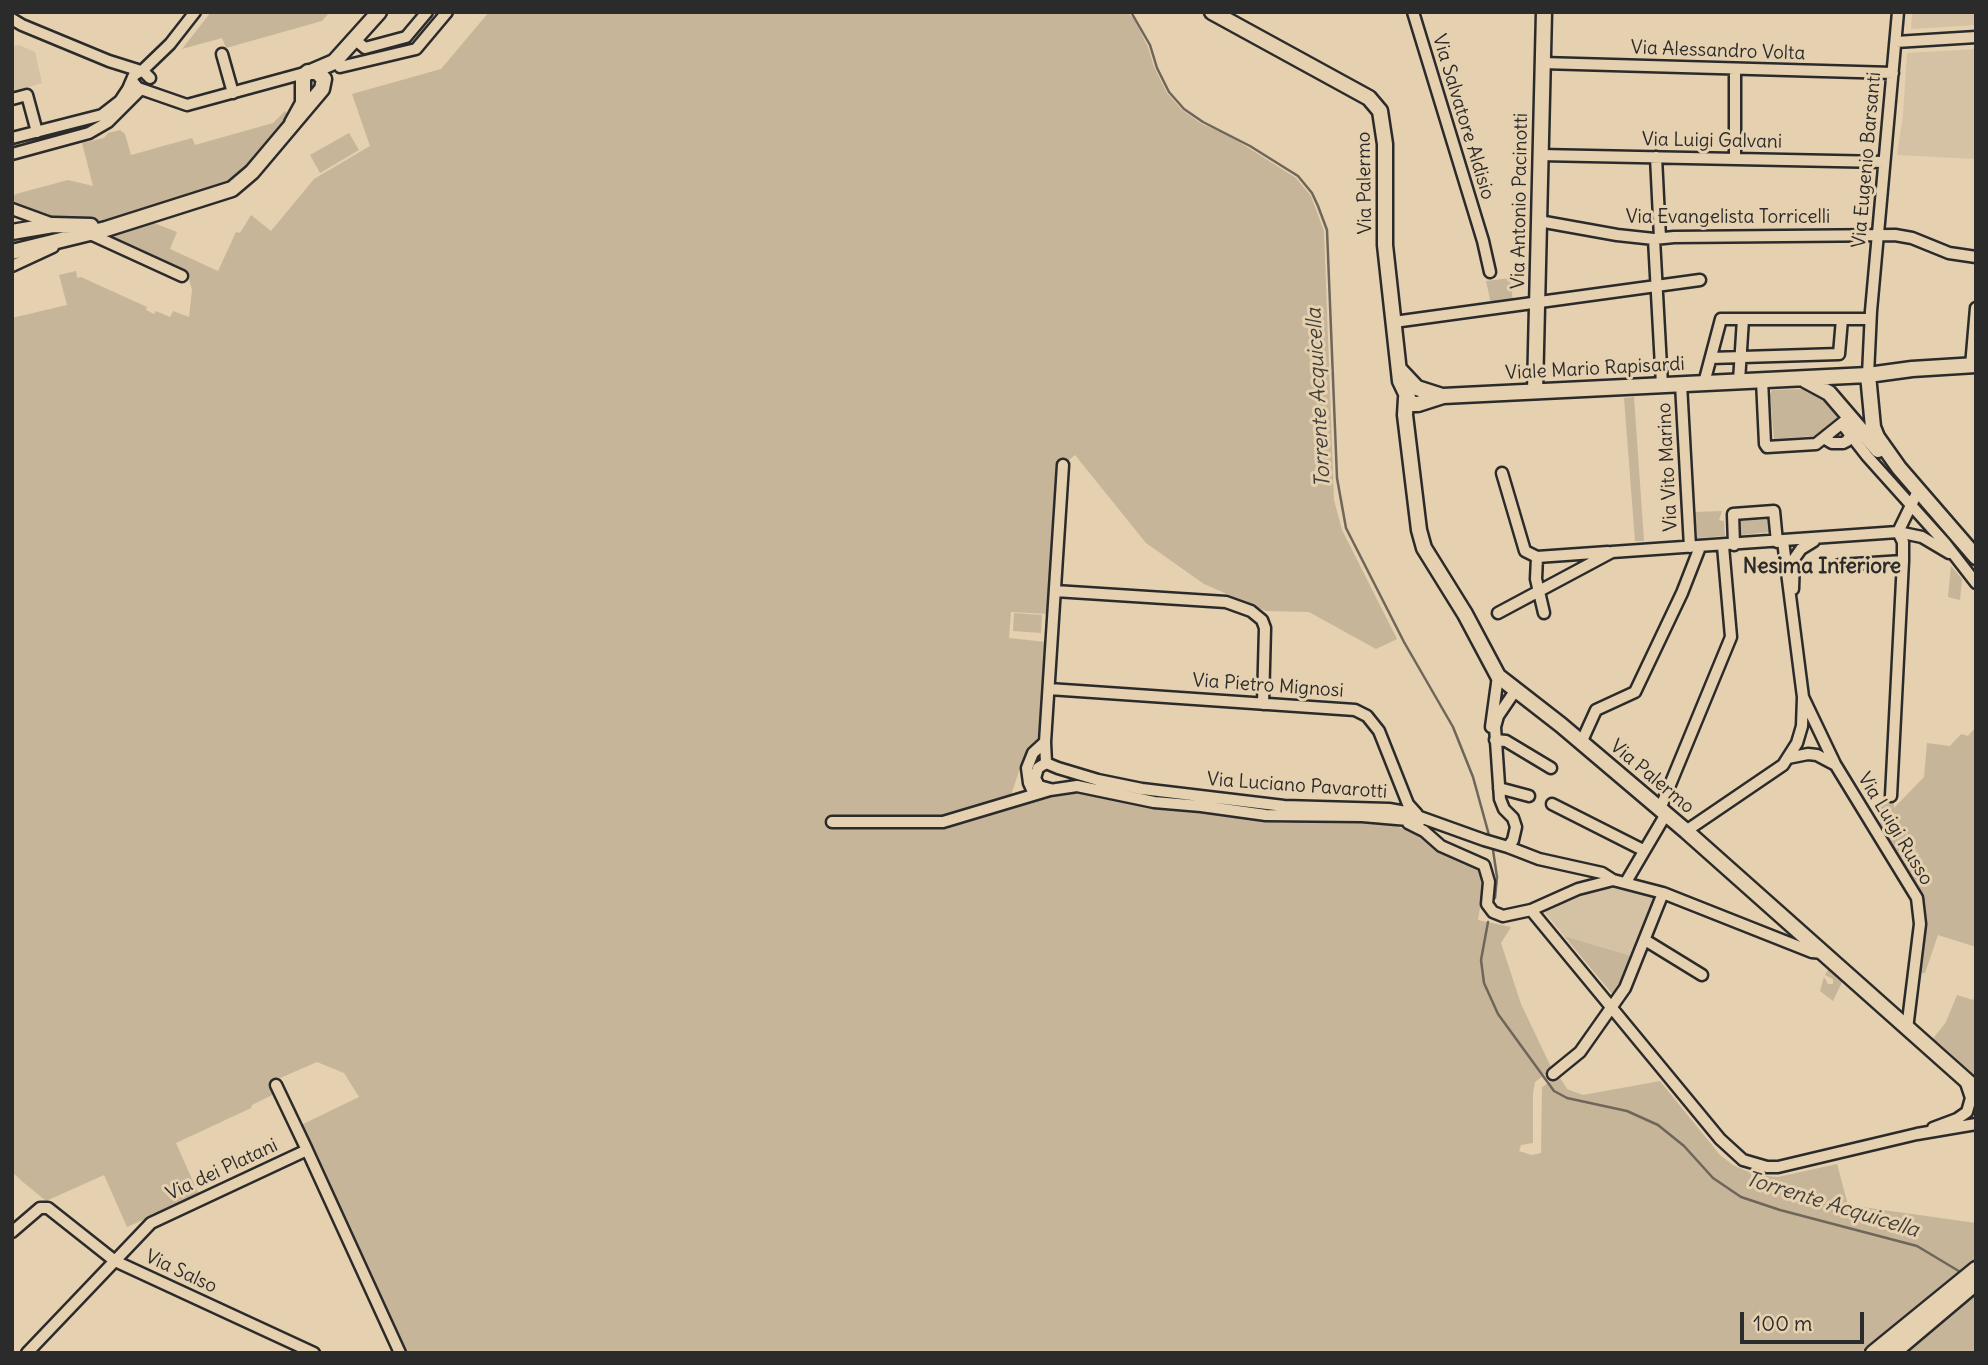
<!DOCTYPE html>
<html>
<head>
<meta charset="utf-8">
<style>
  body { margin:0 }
  #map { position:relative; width:1988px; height:1365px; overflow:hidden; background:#e5d0af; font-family:Delius,sans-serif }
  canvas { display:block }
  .frame { position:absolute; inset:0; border:14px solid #2b2b2b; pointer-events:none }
  .scale { position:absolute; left:1740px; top:1312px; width:124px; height:32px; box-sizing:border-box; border:4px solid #2b2b2b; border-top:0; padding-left:9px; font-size:21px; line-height:24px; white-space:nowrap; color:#2b2b2b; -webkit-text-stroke:5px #e5d0af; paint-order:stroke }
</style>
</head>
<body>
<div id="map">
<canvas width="1988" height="1365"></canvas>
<div class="frame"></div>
<div class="scale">100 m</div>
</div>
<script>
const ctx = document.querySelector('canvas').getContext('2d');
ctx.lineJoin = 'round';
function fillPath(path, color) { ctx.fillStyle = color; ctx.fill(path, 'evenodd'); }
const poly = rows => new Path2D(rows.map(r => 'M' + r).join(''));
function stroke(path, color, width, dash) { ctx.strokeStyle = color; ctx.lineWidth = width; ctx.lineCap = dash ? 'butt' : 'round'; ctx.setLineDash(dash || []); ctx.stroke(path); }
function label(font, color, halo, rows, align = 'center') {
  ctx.font = font + ' Delius,sans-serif'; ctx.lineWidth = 6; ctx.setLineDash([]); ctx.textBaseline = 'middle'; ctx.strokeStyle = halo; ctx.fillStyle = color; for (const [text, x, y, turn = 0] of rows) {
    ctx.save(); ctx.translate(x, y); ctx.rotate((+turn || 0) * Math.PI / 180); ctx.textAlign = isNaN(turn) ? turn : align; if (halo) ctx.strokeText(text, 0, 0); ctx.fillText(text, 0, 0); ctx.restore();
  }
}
fillPath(poly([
  [1912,12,1976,12,1976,25,1911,29],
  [19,45,35,52,42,83,12,92,12,46],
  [1976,49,1976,159,1897,155,1903,115,1907,53],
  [1609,886,1625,887,1657,896,1635,957,1564,936,1542,909,1567,896]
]), '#d5c2a4');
fillPath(poly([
  [211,12,329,12,329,13,322,21,226,48,222,38,182,49],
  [489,12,1127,12,1134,19,1148,47,1154,67,1167,93,1182,110,1202,124,1228,135,1296,178,1311,196,1324,231,1334,500,1342,530,1397,639,1376,649,1309,612,1266,611,1204,584,1146,543,1075,455,1069,460,1061,459,1048,614,1011,612,1009,638,1046,642,1038,742,1025,754,1010,798,996,802,998,811,1022,806,1038,798,1080,790,1145,807,1173,810,1201,809,1284,823,1304,821,1366,821,1391,824,1418,835,1440,849,1478,867,1483,873,1484,883,1478,920,1511,927,1501,943,1521,1004,1551,1067,1548,1072,1535,1082,1533,1093,1533,1143,1521,1145,1519,1151,1532,1155,1541,1153,1542,1087,1559,1076,1567,1089,1583,1095,1660,1081,1720,1155,1733,1165,1755,1175,1778,1177,1837,1164,1848,1205,1976,1223,1976,1259,1860,1353,406,1353,299,1126,359,1097,344,1073,317,1062,271,1082,276,1093,252,1105,251,1108,176,1143,199,1195,127,1227,104,1175,46,1201,23,1182,12,1172,12,318,67,305,59,275,76,271,77,278,81,277,147,307,146,310,154,314,156,311,170,317,173,311,189,317,192,290,189,279,184,271,109,235,149,223,154,223,177,232,170,249,218,271,236,232,240,233,251,215,271,231,314,179,370,146,352,94,441,69],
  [285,111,289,116,245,170,233,180,217,188,113,218,87,222,48,218,12,203,12,197,16,194,68,180,93,186,82,143,104,138,108,133,120,130,125,134,131,155,192,138,195,145,273,123],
  [349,133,359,150,320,173,310,155],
  [1510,278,1513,301,1491,304,1486,281],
  [1804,389,1821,395,1839,416,1814,436,1774,439,1770,395,1772,390],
  [1634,397,1644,541,1635,541,1624,398],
  [1722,511,1719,520,1724,521,1725,536,1697,538,1695,512],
  [1769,519,1770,532,1741,535,1740,521],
  [1951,566,1962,579,1960,600,1948,597],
  [1014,613,1042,615,1041,633,1013,631],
  [1976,727,1976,947,1938,935,1925,973,1918,973,1926,922,1925,906,1920,892,1881,829,1879,808,1894,798,1894,808,1924,777,1927,743,1950,746,1961,734,1968,736],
  [1564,936,1635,957,1625,985,1614,996],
  [1829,968,1843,980,1833,1001,1820,991,1824,977,1828,984,1833,984,1833,979,1825,975],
  [1976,993,1976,1076,1939,1043,1932,1040,1946,1022,1957,995,1973,1000],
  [1976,1293,1976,1353,1905,1353]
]), '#c7b599');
stroke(poly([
  [1131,12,1150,45,1157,68,1169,92,1184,109,1203,122,1250,146,1298,176,1312,193,1318,206,1327,230,1337,478,1346,528,1404,642,1453,727,1473,777,1489,835],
  [1493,850,1497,877,1495,898],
  [1488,922,1481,960,1484,983,1498,1014,1554,1091,1567,1098,1627,1111,1658,1125,1684,1146,1713,1178,1741,1197,1780,1210,1917,1246,1962,1273]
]), '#6e665a', 2.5);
const street = poly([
  [1413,12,1483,241,1490,272],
  [12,19,22,25,109,61,144,72,150,78],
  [1896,42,1976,37],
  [359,43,365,48,406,37,427,12],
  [222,54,233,93],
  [1542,63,1893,73],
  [340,67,416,49,447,12],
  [1735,69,1735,159],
  [142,71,170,44,195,12],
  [132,81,138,88,187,105,308,72],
  [12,99,27,95,37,132],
  [12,138,102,115,120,101,128,89,134,75,141,71],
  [12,154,89,133,108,122,141,89],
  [1540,155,1884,162],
  [1656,157,1660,238],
  [12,209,53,224],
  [1539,221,1617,235,1654,239,1674,237,1895,235,1912,238,1949,253,1976,257],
  [88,233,182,276],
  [1654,239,1662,385],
  [12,266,53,247],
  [1394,322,1700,280],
  [1711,358,1839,354,1842,319],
  [1971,366,1976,308],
  [1868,375,1871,311,1898,12],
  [1762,380,1765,444,1767,447,1816,444,1846,420],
  [1739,381,1743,319],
  [1704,383,1721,319,1870,319],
  [1681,384,1690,547],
  [1842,424,1867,456,1945,543,1976,583],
  [1827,435,1827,440,1832,443,1843,443,1847,441,1851,434],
  [1502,473,1525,551,1537,557,1608,552],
  [1898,532,1922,537,1949,553],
  [1734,545,1733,514,1774,511,1777,542],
  [1537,557,1536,579,1544,613],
  [1839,565,1903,561],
  [1793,589,1794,559,1801,549,1814,541],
  [1055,591,1226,602,1251,611,1262,620,1265,628,1263,704],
  [1498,613,1612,552,1898,532,1918,491],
  [1049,689,1355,710,1367,716,1379,731,1408,804,1417,814],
  [1803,697,1835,764,1917,898,1920,924,1907,1029],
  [1491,727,1498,676],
  [1495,740,1506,741,1551,768],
  [1581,743,1596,710,1635,692,1682,593,1700,547],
  [1788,758,1808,754,1817,755,1834,764],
  [1046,763,1058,768,1098,780,1142,789,1284,806,1389,809,1406,812,1484,840,1508,847,1539,859,1602,873,1613,880,1663,893,1812,952,1823,953],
  [1046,763,1045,742,1063,465],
  [1046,763,1038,768,1035,778,1039,786,1050,789],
  [1499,788,1529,796],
  [1034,794,1029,783,1027,768,1033,753,1045,742],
  [1891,796,1903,561,1903,542,1898,532],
  [1552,804,1643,850],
  [1660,809,1731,637,1723,546],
  [832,822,943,822,1050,790,1077,786,1154,802,1201,806,1266,815,1362,816,1420,821],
  [1408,823,1424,831,1441,846,1484,865,1489,882,1487,904,1493,912,1503,916,1531,910,1578,889,1613,880],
  [1686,831,1783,765,1797,743,1802,726,1803,697,1783,541],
  [1508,847,1513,840,1516,827,1513,818,1504,809,1500,799,1495,727,1498,716,1515,691],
  [1626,882,1666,814],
  [1531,910,1720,1139,1743,1160,1767,1167,1778,1167,1917,1134,1976,1124],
  [1645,940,1702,975],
  [1553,1074,1580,1052,1625,988,1663,893],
  [276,1085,307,1150],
  [1933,1128,1957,1119,1967,1112,1971,1098,1966,1083],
  [12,1232,40,1208,48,1208,115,1261,314,1353],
  [27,1353,151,1223,307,1150,400,1353]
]);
const secondary = poly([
  [313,71,334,62,379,12],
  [12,232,53,225,91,226],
  [12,252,106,229,232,189,252,172,322,89,324,79,317,72,308,72,303,77,303,103,292,123],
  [1535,391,1544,12],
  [1406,398,1405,415,1419,530,1424,548,1465,614,1498,676,1561,725,1686,831,1976,1089],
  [1873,1353,1976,1269],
  [1893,1353,1976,1283]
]);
const primary = poly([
  [1212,12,1369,98,1380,111,1385,144,1385,245,1400,381,1411,404,1418,404,1443,396,1868,375,1912,369,1976,365],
  [1401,371,1417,388,1442,396],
  [1868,375,1873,427,1877,437,1899,468,1976,557],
  [1805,380,1829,393,1878,450]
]);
stroke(street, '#2b2b2b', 15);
stroke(secondary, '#2b2b2b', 19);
stroke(primary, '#2b2b2b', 19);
stroke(street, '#e5d0af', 10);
stroke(secondary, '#e5d0af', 14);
stroke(primary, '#e5d0af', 14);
label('19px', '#2b2b2b', '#e5d0af', [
  ["Via Alessandro Volta",1718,51,2],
  ["Via Salvatore Aldisio",1463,117,73],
  ["Via Luigi Galvani",1712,141,1],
  ["Via Eugenio Barsanti",1867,160,-85],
  ["Via Palermo",1365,183,-91],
  ["Via Antonio Pacinotti",1520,201,-89],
  ["Via Evangelista Torricelli",1728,218],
  ["Viale Mario Rapisardi",1595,369,-3],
  ["Via Vito Marino",1668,467,-93],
  ["Via Pietro Mignosi",1268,686,4],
  ["Via Palermo",1652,777,40],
  ["Via Luciano Pavarotti",1297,786,4],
  ["Via Luigi Russo",1895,829,59],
  ["Via dei Platani",222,1170,-25],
  ["Via Salso",181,1272,25]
]);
label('italic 21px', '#413f3b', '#e5d0af', [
  ["Torrente Acquicella",1319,398,-93],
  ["Torrente Acquicella",1832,1205,17]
]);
label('bold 21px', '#2b2b2b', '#e5d0af', [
  ["Nesima Inferiore",1822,567]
]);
</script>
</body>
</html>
